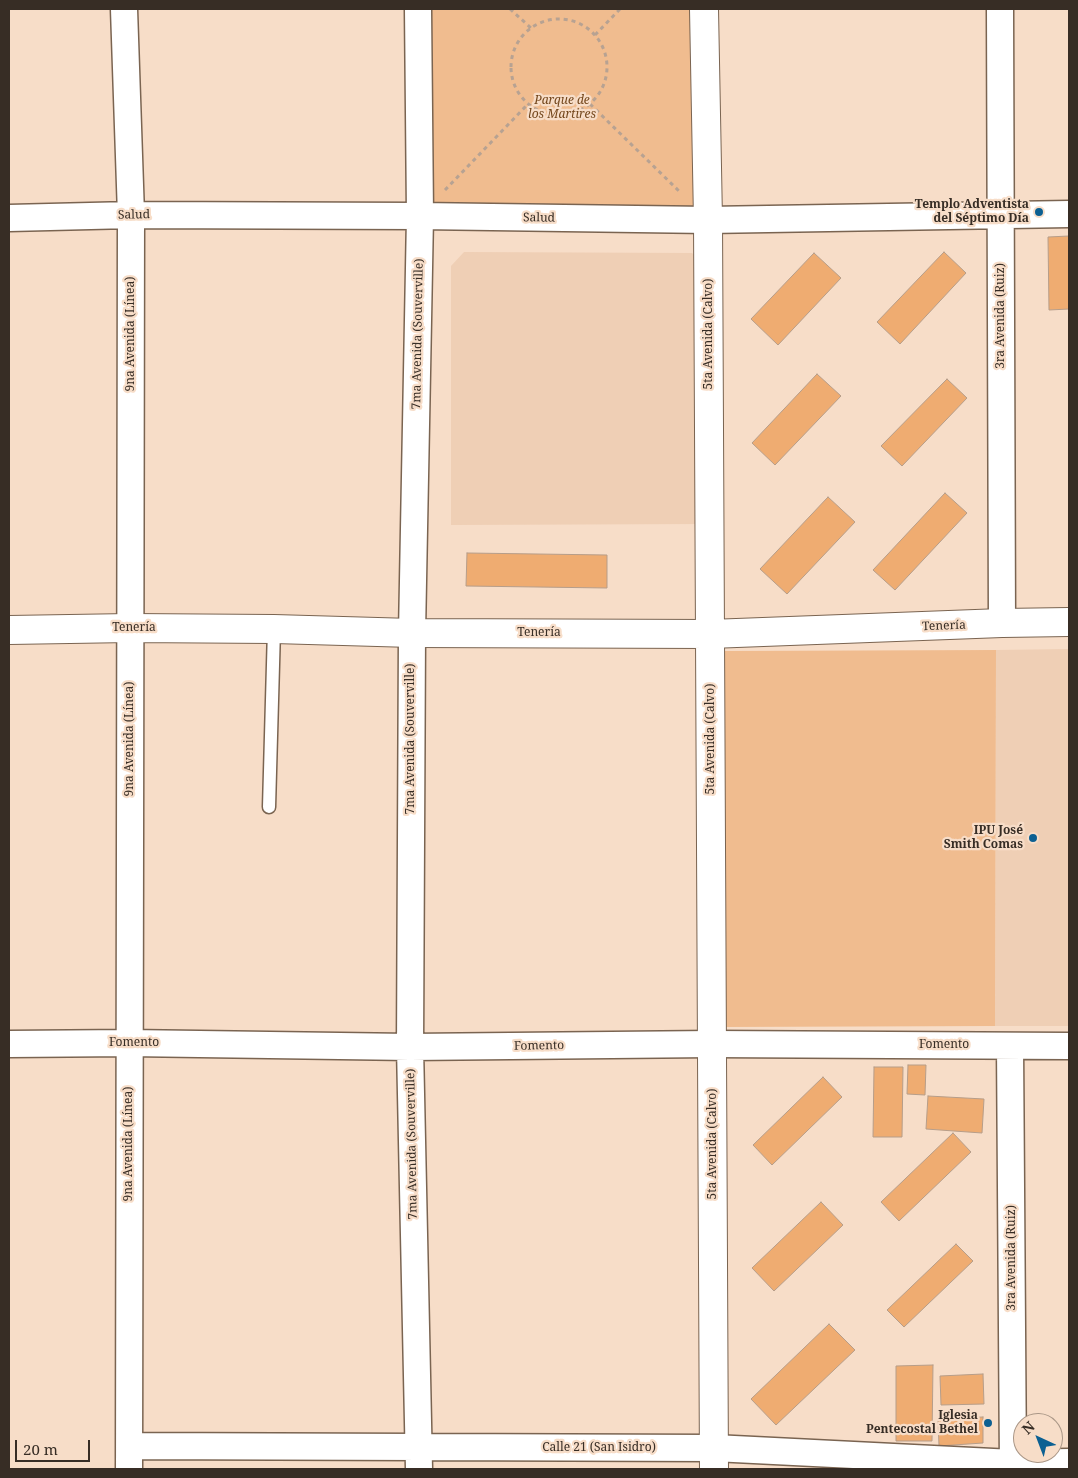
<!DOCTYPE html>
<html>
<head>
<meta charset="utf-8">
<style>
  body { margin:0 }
  #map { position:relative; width:1078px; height:1478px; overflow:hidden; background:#f7ddc8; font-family:"Noto Serif",serif }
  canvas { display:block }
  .frame { position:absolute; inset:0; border:10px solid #372d25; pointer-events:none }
  .north { position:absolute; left:1013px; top:1413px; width:50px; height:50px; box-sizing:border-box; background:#f7ddc8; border:1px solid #aa9787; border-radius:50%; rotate:317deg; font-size:14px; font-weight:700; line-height:20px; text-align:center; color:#372d25 }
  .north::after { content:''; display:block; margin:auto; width:18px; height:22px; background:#0c6092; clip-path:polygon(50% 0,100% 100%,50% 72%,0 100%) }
  .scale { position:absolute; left:15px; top:1440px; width:75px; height:22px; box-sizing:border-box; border:2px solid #372d25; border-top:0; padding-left:6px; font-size:15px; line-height:18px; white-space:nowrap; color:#372d25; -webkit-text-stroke:4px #f7ddc8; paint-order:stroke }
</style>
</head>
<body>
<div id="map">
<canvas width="1078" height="1478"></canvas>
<div class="frame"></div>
<div class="north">N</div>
<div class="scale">20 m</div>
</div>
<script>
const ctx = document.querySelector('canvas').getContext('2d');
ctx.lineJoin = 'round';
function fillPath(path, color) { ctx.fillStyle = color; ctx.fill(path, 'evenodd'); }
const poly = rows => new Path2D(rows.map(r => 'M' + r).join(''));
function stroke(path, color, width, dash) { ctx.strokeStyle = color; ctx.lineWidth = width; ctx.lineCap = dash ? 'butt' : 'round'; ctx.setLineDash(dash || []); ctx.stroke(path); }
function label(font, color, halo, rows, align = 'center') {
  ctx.font = font + ' "Noto Serif",serif'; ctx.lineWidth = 4.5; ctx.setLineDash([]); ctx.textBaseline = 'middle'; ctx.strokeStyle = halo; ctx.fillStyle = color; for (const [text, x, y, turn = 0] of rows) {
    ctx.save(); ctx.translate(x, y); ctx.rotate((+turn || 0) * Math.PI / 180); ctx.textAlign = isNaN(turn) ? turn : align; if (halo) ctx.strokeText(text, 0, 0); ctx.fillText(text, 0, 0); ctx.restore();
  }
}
fillPath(poly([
  [464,252,692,253,707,266,706,524,451,525,451,266],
  [1069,649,1069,1026,995,1026,996,650]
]), '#efcfb5');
fillPath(poly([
  [430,9,695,9,694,207,429,207],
  [996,650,995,1026,723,1027,723,651]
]), '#f0bc8f');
const building = poly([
  [1069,236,1069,309,1049,310,1048,237,1069,236],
  [944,252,966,273,900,344,877,322,944,252],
  [814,253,841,278,778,345,751,319,814,253],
  [817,374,841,396,775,465,752,443,817,374],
  [947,379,967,398,902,466,881,446,947,379],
  [945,493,967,513,895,590,873,570,945,493],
  [828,497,855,522,787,594,760,569,828,497],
  [467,553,607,555,607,588,466,586,467,553],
  [908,1065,926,1065,925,1095,907,1094,908,1065],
  [874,1067,903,1067,902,1137,873,1137,874,1067],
  [823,1077,842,1097,772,1165,753,1145,823,1077],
  [928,1096,984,1099,982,1133,926,1129,928,1096],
  [953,1133,971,1152,899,1221,881,1202,953,1133],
  [821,1202,843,1225,774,1291,752,1268,821,1202],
  [956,1244,973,1261,904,1327,887,1310,956,1244],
  [829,1324,855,1350,776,1425,751,1399,829,1324],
  [933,1365,932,1441,896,1441,896,1366,933,1365],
  [983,1374,984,1404,941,1405,940,1376,983,1374],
  [983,1417,983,1443,939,1446,938,1419,983,1417]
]);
fillPath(building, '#efac71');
stroke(building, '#b69d89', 1);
const service = poly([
  [269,807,274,629]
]);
const minor = poly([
  [124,9,131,215,129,1469],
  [418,9,420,216,412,633,410,1047,419,1469],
  [1000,9,1002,623],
  [9,218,131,215,420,216,708,220,1069,214],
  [9,1044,129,1043,410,1047,712,1044,1069,1046],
  [1010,1046,1013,1469],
  [129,1446,714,1448,1013,1463,1069,1462]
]);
const tertiary = poly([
  [704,9,708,220,714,1469],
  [9,630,130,628,274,629,412,633,710,634,1002,623,1069,622]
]);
stroke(service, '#7a6451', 15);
stroke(minor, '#7a6451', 29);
stroke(tertiary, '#7a6451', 30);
stroke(poly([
  [510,9,531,28],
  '511 67a48 48 0 1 1 96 0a48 48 0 1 1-96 0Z',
  [595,35,620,9],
  [590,104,681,193],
  [445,190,528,104]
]), '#b7a292', 3, [4, 4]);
stroke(service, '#fff', 12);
stroke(minor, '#fff', 26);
stroke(tertiary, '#fff', 28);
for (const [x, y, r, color] of [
  [1039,212,5,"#0c6092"],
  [1033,838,5,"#0c6092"],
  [988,1423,5,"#0c6092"]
]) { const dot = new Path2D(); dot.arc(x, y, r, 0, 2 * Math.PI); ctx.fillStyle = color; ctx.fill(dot); stroke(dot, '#f7ddc8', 2); }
label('italic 12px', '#73461b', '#f7ddc8', [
  ["Parque de",562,101],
  ["los Martires",562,115]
]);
label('bold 12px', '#372d25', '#f7ddc8', [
  ["Templo Adventista",1029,205],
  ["del Séptimo Día",1029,219],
  ["IPU José",1023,831],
  ["Smith Comas",1023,845],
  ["Iglesia",978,1416],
  ["Pentecostal Bethel",978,1430]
], 'right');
label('12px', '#372d25', '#f7ddc8', [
  ["Salud",134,215,-1],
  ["Salud",539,218,1],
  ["3ra Avenida (Ruiz)",1001,316,-90],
  ["9na Avenida (Línea)",131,334,-90],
  ["7ma Avenida (Souverville)",418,334,-89],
  ["5ta Avenida (Calvo)",709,334,-90],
  ["Tenería",944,626,-2],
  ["Tenería",134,628],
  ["Tenería",539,633],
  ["9na Avenida (Línea)",130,739,-90],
  ["7ma Avenida (Souverville)",411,739,-90],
  ["5ta Avenida (Calvo)",711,739,-90],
  ["Fomento",134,1043],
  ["Fomento",944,1045],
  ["Fomento",539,1046,-1],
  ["9na Avenida (Línea)",129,1144,-90],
  ["7ma Avenida (Souverville)",412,1144,-91],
  ["5ta Avenida (Calvo)",713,1144,-90],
  ["3ra Avenida (Ruiz)",1012,1258,-90],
  ["Calle 21 (San Isidro)",599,1448]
]);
</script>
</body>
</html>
